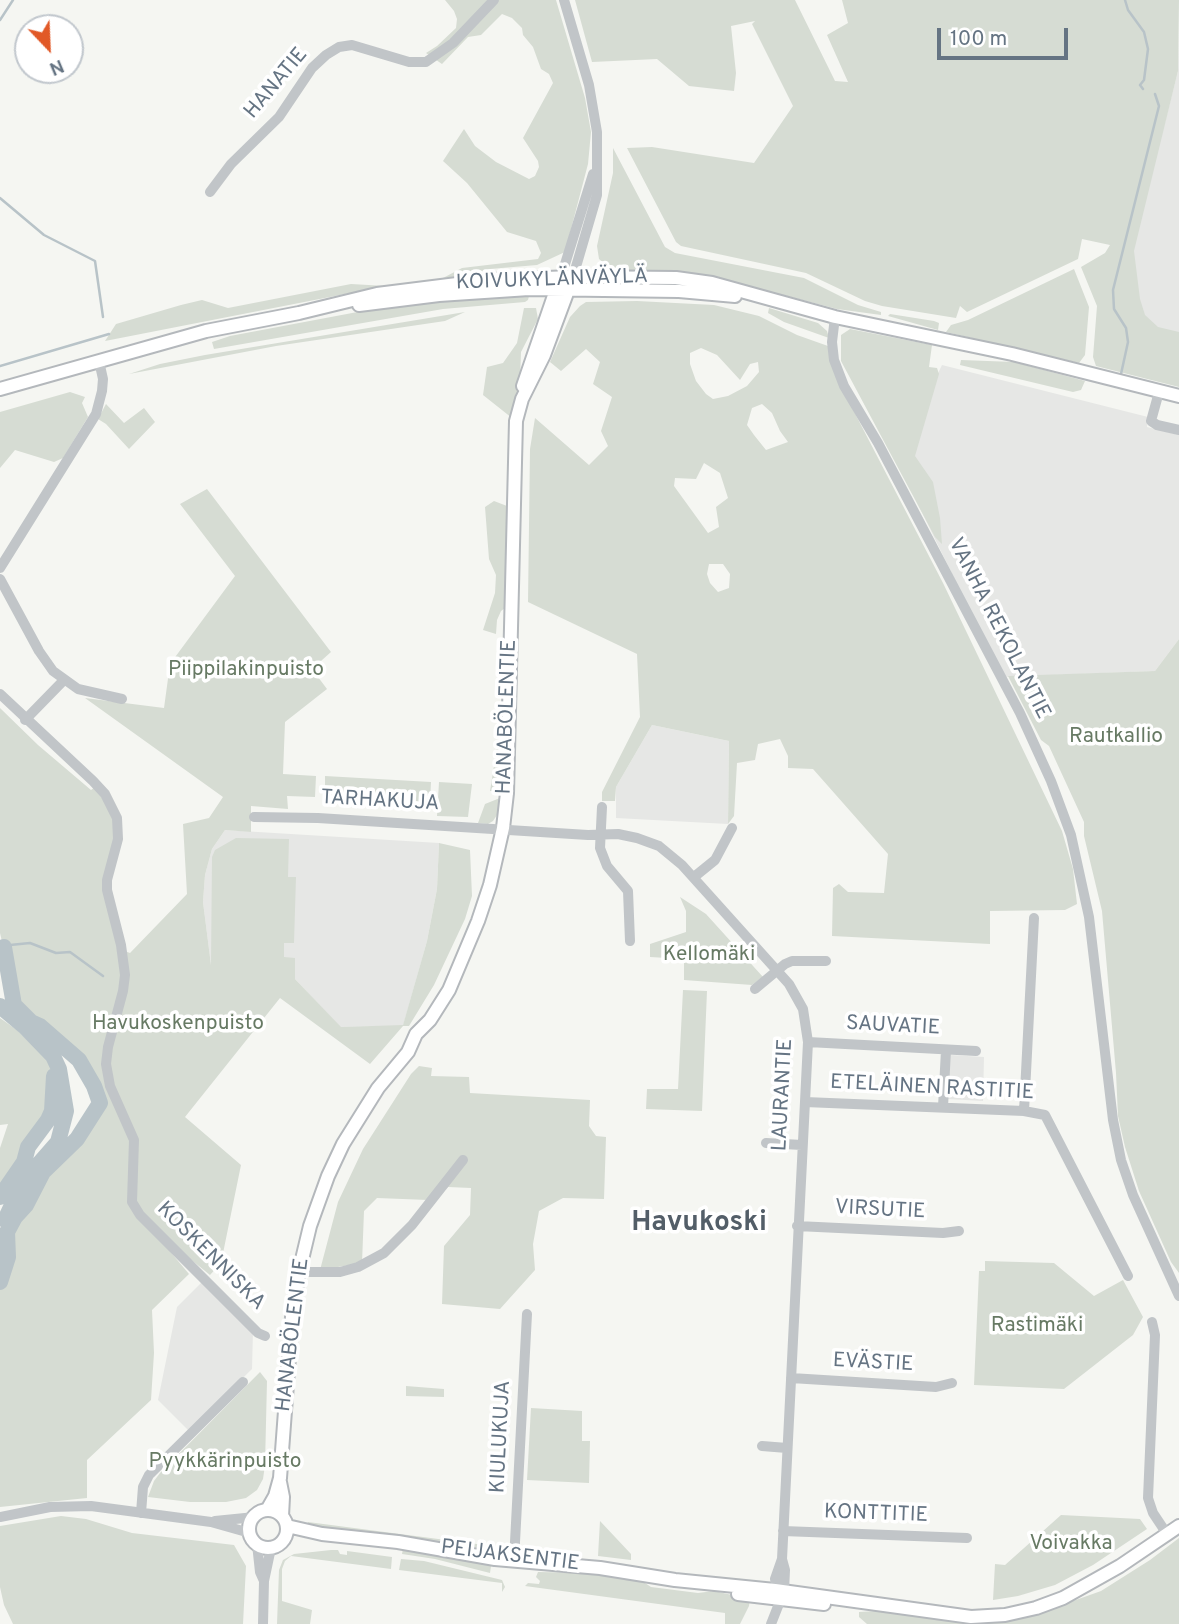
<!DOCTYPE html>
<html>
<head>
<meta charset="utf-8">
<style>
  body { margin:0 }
  #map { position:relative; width:1179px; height:1624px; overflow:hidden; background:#f5f6f2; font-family:Overpass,sans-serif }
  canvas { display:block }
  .north { position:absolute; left:14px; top:14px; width:70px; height:70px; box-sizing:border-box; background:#fff; border:2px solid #c1c7cd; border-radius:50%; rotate:157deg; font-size:19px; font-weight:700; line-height:28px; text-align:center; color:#657483 }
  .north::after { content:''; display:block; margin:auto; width:24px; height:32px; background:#e15927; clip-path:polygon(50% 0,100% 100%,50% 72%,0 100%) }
  .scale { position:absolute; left:937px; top:28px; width:131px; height:32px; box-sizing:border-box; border:4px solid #657483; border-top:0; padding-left:9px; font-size:21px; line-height:24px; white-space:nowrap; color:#657483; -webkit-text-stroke:5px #fff; paint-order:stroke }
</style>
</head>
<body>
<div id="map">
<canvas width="1179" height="1624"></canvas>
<div class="north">N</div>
<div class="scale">100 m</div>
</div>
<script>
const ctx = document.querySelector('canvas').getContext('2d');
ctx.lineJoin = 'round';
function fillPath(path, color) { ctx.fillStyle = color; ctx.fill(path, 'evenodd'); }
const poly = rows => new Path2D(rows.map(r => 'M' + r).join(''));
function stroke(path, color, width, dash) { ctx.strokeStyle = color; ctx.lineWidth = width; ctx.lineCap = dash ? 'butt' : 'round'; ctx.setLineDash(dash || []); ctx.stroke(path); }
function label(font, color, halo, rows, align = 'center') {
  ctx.font = font + ' Overpass,sans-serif'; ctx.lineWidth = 7; ctx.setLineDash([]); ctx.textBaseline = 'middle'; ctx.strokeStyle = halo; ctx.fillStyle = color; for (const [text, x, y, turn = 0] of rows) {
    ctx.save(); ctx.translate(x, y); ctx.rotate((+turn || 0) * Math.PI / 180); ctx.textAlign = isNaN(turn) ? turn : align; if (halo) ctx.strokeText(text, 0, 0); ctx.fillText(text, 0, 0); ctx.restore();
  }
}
fillPath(poly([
  [1179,32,1179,347,1112,331,1178,71],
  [942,365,1148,417,1147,427,1179,435,1179,639,1155,671,1003,677,896,460],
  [652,725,729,741,728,824,616,818,616,787],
  [225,830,439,843,437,889,427,941,403,1026,340,1027,295,979,212,973,203,902,205,875,212,849],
  [950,1055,984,1057,983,1101,948,1099],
  [202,1282,253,1331,252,1369,189,1431,158,1400,177,1307]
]), '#e6e7e5');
fillPath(poly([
  [445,0,556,0,585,98,591,132,588,164,565,252,537,265,490,269,482,273,443,278,462,268,538,259,541,253,536,241,507,232,467,183,443,161,464,129,475,146,496,162,529,179,535,176,539,167,538,161,523,138,553,83,549,74,541,69,533,47,523,35,522,28,512,18,502,14,481,35,468,37,442,64,426,53,437,46,456,28,457,19,454,11],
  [575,0,795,0,835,81,848,82,827,35,848,23,842,0,1179,0,1178,71,1134,251,1140,299,1145,315,1158,327,1179,332,1179,387,1096,366,1093,357,1097,306,1081,267,1105,253,1110,245,1082,239,1078,259,967,312,960,306,956,318,882,306,865,301,806,273,681,246,676,242,627,148,652,147,754,163,793,106,752,24,755,21,731,26,736,73,734,91,689,86,657,59,592,62],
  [613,148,665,247,675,253,804,278,858,305,881,312,881,315,837,309,714,277,677,272,615,272,599,259,597,246,613,173],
  [1074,269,1089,307,1085,355,1079,363,946,332,951,325,968,320],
  [351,284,386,286,105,341,116,324,181,305,202,300,228,308],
  [521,295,529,296,528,300,525,302,443,309,214,349,212,342,230,336,384,307,451,299],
  [637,301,714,305,759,316,797,335,828,346,835,375,943,583,1062,831,1073,869,1077,904,1065,910,990,911,990,944,832,936,833,888,839,884,848,892,884,893,888,854,813,769,788,768,788,756,780,739,758,744,755,760,737,763,734,816,728,824,729,741,652,725,616,787,615,801,602,801,602,792,640,717,637,654,528,602,530,449,535,418,589,465,608,446,601,431,612,397,593,384,600,362,586,349,561,371,550,362,570,317,580,306,586,302],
  [701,348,717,355,740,380,750,364,758,362,759,372,747,386,728,396,713,399,706,394,696,381,690,364,690,353],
  [762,404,772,413,780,431,788,442,766,450,754,435,747,425,752,408],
  [704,463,720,473,728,498,716,507,719,527,708,533,674,486,675,478,696,479],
  [709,564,723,564,730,574,729,588,718,592,710,583,707,574],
  [524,308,536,308,538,319,521,352,520,380,512,418,483,395,487,367,503,363,517,343],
  [769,308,818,323,827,331,829,338,784,322,768,313],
  [465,312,445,321,276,346,129,374,160,364,205,355],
  [890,314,934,321,939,323,938,330,888,316],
  [850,329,932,345,929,367,937,368,939,374,915,456,933,482,940,518,942,544,935,537,841,361,841,335],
  [961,360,1014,362,1085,381,1081,390,1073,392,960,365],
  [70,392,85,397,82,403,88,417,63,458,54,462,15,450,0,468,0,412],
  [106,404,124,423,144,408,155,422,129,449,106,424,98,419],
  [207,489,331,652,312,669,327,689,285,722,283,774,316,776,315,797,287,796,288,809,251,806,251,832,225,830,212,849,205,875,203,902,211,965,212,857,215,850,236,838,289,839,288,877,296,877,294,943,284,943,284,957,295,958,295,979,341,1027,403,1025,427,941,437,889,439,843,470,850,472,896,465,919,434,985,409,1026,403,1026,370,1064,280,998,185,1117,241,1165,221,1263,210,1275,147,1224,189,1274,152,1310,154,1353,151,1400,87,1460,87,1498,0,1507,0,1282,8,1257,7,1232,43,1172,77,1139,100,1103,94,1086,79,1060,40,1026,31,1022,14,1005,11,998,10,976,0,933,0,708,38,745,91,790,95,787,114,817,116,837,106,867,122,950,130,953,187,894,183,824,209,818,223,797,85,698,164,708,170,664,235,576,180,504],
  [494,501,507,506,505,608,501,611,497,620,496,634,483,630,495,593,496,575,489,559,485,507],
  [1179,639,1179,1273,1171,1262,1139,1191,1125,1147,1118,1116,1116,1073,1102,911,1084,836,1084,822,1049,746,1041,740,1008,676,1155,671],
  [503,740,501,791,490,791,498,741],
  [325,776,431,782,430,802,325,796],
  [439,782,472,784,468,817,437,816],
  [500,798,499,812,493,821,488,824,478,823,485,804],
  [680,897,706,914,763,977,752,985,684,980,684,959,650,957,650,944,686,932,686,911],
  [683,990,707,991,702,1111,646,1109,647,1089,678,1089],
  [0,1018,17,1030,52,1064,54,1072,52,1111,48,1120,28,1147,24,1162,0,1197,0,1148,8,1124,0,1125],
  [419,1066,432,1068,431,1076,469,1077,470,1093,590,1100,589,1126,596,1136,606,1137,604,1199,563,1198,539,1211,533,1244,535,1270,500,1309,442,1304,444,1246,470,1215,471,1188,448,1187,428,1200,377,1198,364,1211,362,1263,320,1270,338,1202,363,1149,411,1074],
  [985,1261,1054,1263,1094,1296,1123,1280,1143,1317,1133,1335,1064,1389,974,1385,979,1271,985,1271],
  [260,1372,267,1381,265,1465,263,1479,257,1490,246,1498,226,1502,190,1502,148,1497,154,1481,160,1473],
  [406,1386,444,1389,444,1397,406,1396],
  [531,1408,582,1411,582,1441,590,1441,589,1483,527,1480],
  [1061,1515,1140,1519,1147,1529,1093,1565,1055,1585,1018,1596,993,1600,995,1564,1005,1565],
  [61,1516,86,1519,132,1533,234,1545,246,1566,243,1624,13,1624,4,1605,0,1587,0,1526],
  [600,1521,631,1554,631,1560,598,1556],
  [308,1522,492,1546,493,1550,342,1530,306,1528],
  [1179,1538,1179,1624,867,1624,859,1617,859,1612,876,1611,963,1622,995,1623,1031,1616,1101,1591,1150,1560],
  [403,1548,491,1566,490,1573,435,1559,402,1554],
  [331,1550,338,1550,340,1554,347,1555,347,1551,392,1557,391,1569,291,1556,285,1561,282,1569,282,1601,312,1610,310,1624,277,1624,279,1570,283,1560,294,1554],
  [401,1559,424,1561,502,1580,505,1587,502,1592,502,1583,399,1570],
  [538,1572,591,1573,639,1579,651,1587,698,1593,714,1591,750,1599,749,1606,740,1624,725,1624,725,1613,525,1586,528,1583,539,1584,540,1581,536,1577]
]), '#d6dcd3');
stroke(poly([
  [1125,0,1128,10,1144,32,1148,49,1144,80,1140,85,1143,89],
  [0,20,13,0],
  [0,198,44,235,95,261,103,317],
  [0,366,109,334],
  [1121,374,1128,342,1126,328,1114,309,1113,290,1159,106,1155,94],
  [0,946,30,943,56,953,70,952,103,976]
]), '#b8c3c8', 2.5);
stroke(poly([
  [0,954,4,947,14,1005,31,1022,40,1026,79,1060,94,1086,100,1103,77,1139,43,1172,26,1205,15,1217,7,1232,8,1257,0,1282],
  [0,1006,24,1026,53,1056,59,1069,66,1111,58,1142,23,1182,5,1220],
  [0,1197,24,1162,28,1147,48,1120,52,1111,54,1076]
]), '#b8c3c8', 16);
const major = poly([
  [359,305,439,295,529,289,679,291,735,296],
  [523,386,558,284],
  [0,389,206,331,299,313,377,294,489,280,573,277,676,278,712,283,835,317,1012,354,1179,396],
  [280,1482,283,1497,282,1516],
  [267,1510,275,1496,280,1478,292,1317,299,1272,310,1226,328,1176,343,1144,378,1088,408,1052,416,1034,430,1020,449,990,478,921,490,885,503,828,507,793,516,421,522,399,544,355,573,277],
  '249 1529a19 19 0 1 1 38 0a19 19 0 1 1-38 0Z',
  [287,1526,322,1534,398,1542,495,1559,600,1568,675,1580,775,1590,971,1617,1005,1615,1036,1608,1063,1598,1120,1566,1179,1526],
  [738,1594,824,1604]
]);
stroke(major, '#b4b8bc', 16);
stroke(poly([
  [564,0,589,85,597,132,597,195,573,277],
  [210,192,231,164,279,117,312,68,326,55,339,47,352,45,409,62,426,62,453,43,494,0],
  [561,277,593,174],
  [835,317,832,342,834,360,844,386,878,443,1020,713,1051,781,1071,835,1089,917,1113,1120,1121,1160,1133,1195,1179,1296],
  [1159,392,1151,421,1157,425,1179,430],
  [0,568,96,414,102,391,103,379,99,361],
  [0,579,39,651,53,671,78,689,122,699],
  [0,694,93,781,105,794,117,818,118,839,107,880,107,890,121,945,125,975,123,991,108,1047,106,1064,110,1086,134,1140,132,1202,140,1215,258,1333,265,1336],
  [25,720,64,680],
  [602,807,600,848,607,866,628,891,630,941],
  [254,817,318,818,588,835,618,834,637,838,659,846,682,865,789,984,803,1009,808,1042,782,1559,775,1579,778,1596],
  [694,877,715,860,732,828],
  [755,989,785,964,792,961,826,961],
  [808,1042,976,1051],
  [805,1102,1024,1111,1045,1115,1128,1276],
  [943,1107,946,1050],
  [1024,1111,1034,918],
  [766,1143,802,1145],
  [797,1226,943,1233,959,1231],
  [299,1272,340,1272,358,1267,384,1253,412,1225,463,1160],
  [1152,1322,1155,1335,1148,1498,1153,1513,1167,1534],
  [791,1378,936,1387,952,1383],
  [762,1446,787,1448],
  [141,1513,143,1487,149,1475,243,1382],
  [0,1517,50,1507,91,1506,211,1522,250,1533],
  [215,1521,255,1517],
  [783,1531,967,1538],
  [257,1544,260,1572,264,1581],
  [514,1561,527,1314],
  [263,1624,264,1581,271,1548],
  [771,1624,784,1591,785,1570,782,1559]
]), '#c1c5c8', 10);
stroke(major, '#fff', 12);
label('21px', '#657483', '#fff', [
  ["HANATIE",277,84,-50],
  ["KOIVUKYLÄNVÄYLÄ",552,281,-2],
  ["VANHA REKOLANTIE",998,629,63],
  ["HANABÖLENTIE",508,717,-88],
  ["TARHAKUJA",380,802,3],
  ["SAUVATIE",893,1027,3],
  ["ETELÄINEN RASTITIE",932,1089,3],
  ["LAURANTIE",784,1095,-87],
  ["VIRSUTIE",880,1211,3],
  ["KOSKENNISKA",210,1257,45],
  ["HANABÖLENTIE",294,1335,-83],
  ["EVÄSTIE",873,1364,3],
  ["KIULUKUJA",502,1437,-87],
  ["KONTTITIE",876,1515,2],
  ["PEIJAKSENTIE",510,1557,7]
]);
label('21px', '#677a64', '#fff', [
  ["Piippilakinpuisto",246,671],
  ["Rautkallio",1116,738],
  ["Kellomäki",709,956],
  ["Havukoskenpuisto",178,1025],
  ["Rastimäki",1037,1327],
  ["Pyykkärinpuisto",225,1463],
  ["Voivakka",1071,1545]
]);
label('bold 28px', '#535e68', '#fff', [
  ["Havukoski",699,1224]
]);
</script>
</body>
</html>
